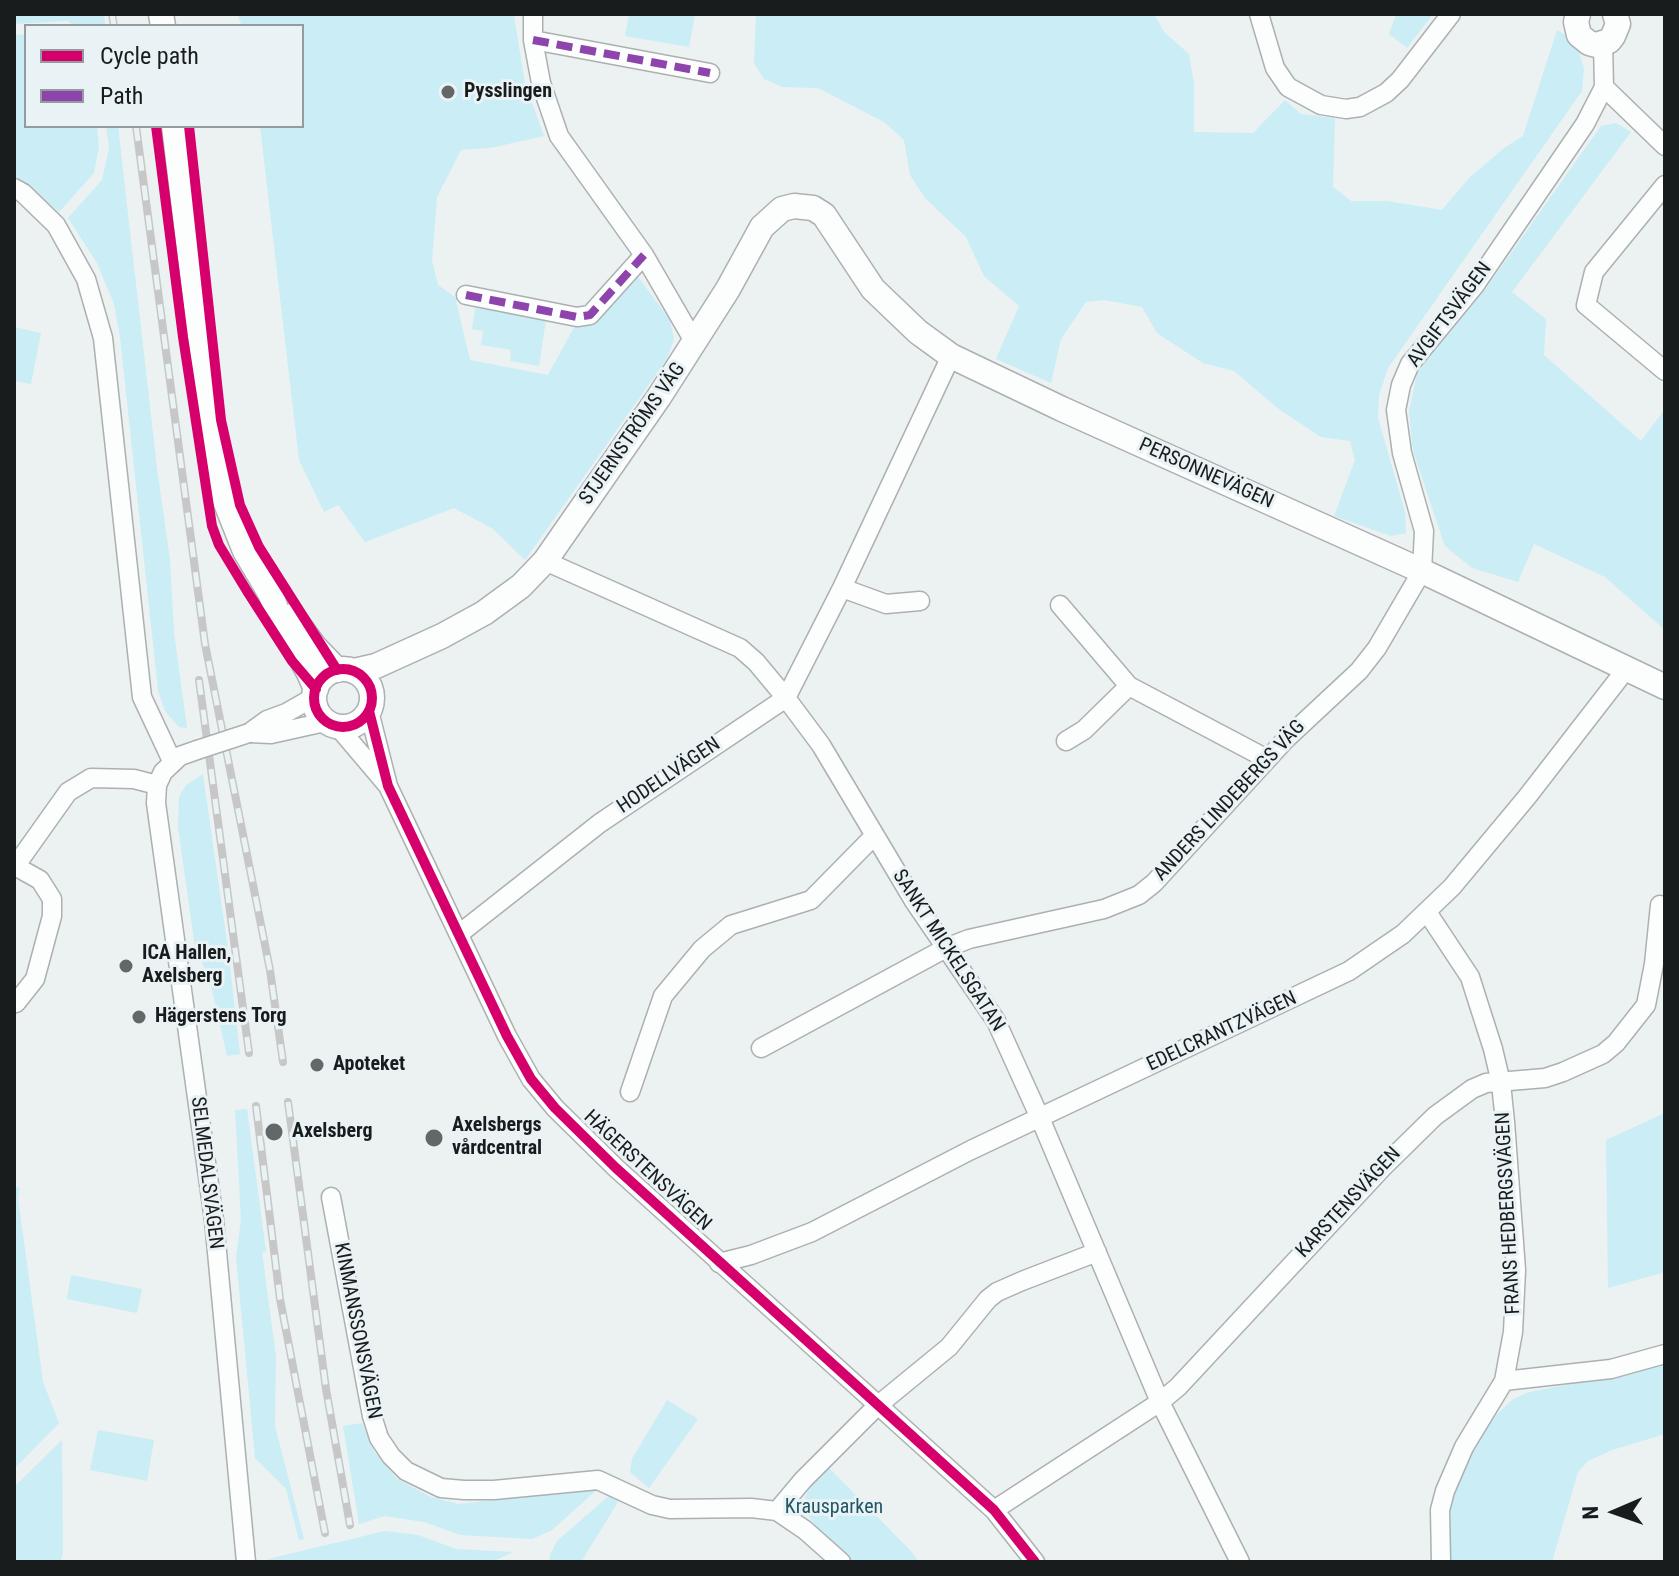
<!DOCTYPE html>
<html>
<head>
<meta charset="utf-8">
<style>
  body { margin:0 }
  #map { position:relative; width:1679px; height:1576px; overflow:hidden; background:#ecf1f1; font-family:"Roboto Condensed",sans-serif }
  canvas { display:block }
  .frame { position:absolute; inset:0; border:16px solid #191c1d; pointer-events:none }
  .legend { position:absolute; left:24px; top:24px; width:280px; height:104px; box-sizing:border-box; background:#e9f2f4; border:2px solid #969c9e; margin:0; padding:10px 14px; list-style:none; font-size:24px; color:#191c1d }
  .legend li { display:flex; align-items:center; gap:16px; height:40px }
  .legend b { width:40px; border:2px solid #969c9e }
  .north { position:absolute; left:1575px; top:1472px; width:80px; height:80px; -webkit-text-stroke:6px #e9f2f4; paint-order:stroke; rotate:268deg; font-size:22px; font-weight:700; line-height:32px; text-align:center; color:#191c1d }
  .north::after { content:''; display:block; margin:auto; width:28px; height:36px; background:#191c1d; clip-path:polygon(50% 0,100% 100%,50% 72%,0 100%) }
</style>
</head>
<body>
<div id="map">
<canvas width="1679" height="1576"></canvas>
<div class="frame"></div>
<ul class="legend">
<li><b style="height:10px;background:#d6006c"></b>Cycle path</li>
<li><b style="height:10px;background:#8e44ad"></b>Path</li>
</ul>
<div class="north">N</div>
</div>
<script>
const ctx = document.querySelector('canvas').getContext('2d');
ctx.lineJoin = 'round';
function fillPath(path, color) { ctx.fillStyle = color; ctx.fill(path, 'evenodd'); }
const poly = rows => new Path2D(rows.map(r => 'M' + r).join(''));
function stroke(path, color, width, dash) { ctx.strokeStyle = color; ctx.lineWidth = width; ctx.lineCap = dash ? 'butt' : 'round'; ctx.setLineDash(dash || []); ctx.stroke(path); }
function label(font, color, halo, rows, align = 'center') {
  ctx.font = font + ' "Roboto Condensed",sans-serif'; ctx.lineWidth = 6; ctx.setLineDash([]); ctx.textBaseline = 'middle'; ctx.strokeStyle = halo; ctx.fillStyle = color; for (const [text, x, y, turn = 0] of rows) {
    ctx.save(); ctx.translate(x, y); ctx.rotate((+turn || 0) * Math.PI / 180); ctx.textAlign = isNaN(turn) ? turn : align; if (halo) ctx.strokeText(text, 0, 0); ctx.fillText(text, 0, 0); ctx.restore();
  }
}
fillPath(poly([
  [14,14,104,14,105,26,76,26,67,21,14,24],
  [237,14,514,15,525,84,544,136,490,148,461,150,437,197,432,261,438,285,455,297,470,360,548,375,576,324,636,274,670,320,674,339,667,359,525,560,493,529,454,508,365,542,338,505,324,512,299,460,260,126,302,126,302,26,242,26],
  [629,14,695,14,689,47,625,36],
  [756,14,1154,14,1164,32,1189,54,1194,83,1194,132,1253,133,1285,100,1301,114,1335,118,1333,187,1351,201,1387,201,1442,210,1469,178,1504,148,1523,136,1557,30,1576,41,1584,69,1582,91,1388,368,1379,395,1378,418,1405,512,1406,533,1391,536,1334,516,1355,460,1350,441,1321,437,1280,410,1234,371,1203,363,1157,333,1142,307,1104,300,1086,302,1061,339,1051,383,996,359,1019,306,984,276,966,237,925,198,910,175,904,140,884,122,818,88,783,87,764,79,754,63],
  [1396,14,1433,14,1407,48,1389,34],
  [26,34,26,126,97,126,99,147,94,173,59,212,14,175,14,35],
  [1616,123,1631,132,1512,292,1546,319,1544,355,1641,441,1665,409,1665,630,1605,577,1534,544,1518,582,1472,568,1445,546,1413,451,1409,412,1417,374,1433,349,1484,291,1601,126],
  [106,126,118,126,157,468,170,559,174,633,187,728,179,727,165,711,158,690,120,337,114,304,97,263,68,218,102,180,109,148],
  [475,308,546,319,539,366,510,361,511,350,481,345,483,331,472,329],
  [14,327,41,333,31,384,14,381],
  [203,774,228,949,240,1054,227,1056,210,981,195,947,178,827,179,797,186,785],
  [247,1109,266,1251,262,1252,276,1357,275,1426,304,1539,299,1540,286,1489,255,1458,236,1257,241,1220,235,1110],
  [1665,1113,1665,1272,1608,1288,1606,1140],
  [20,1187,18,1198,43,1382,59,1423,14,1469,14,1188],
  [71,1275,142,1289,137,1313,67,1299],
  [1665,1363,1665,1434,1612,1450,1588,1461,1578,1472,1552,1562,1449,1562,1451,1508,1458,1478,1494,1417,1512,1400,1529,1392,1648,1369],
  [667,1400,698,1419,649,1488,630,1472,632,1459],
  [362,1423,374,1451,397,1479,431,1497,459,1504,599,1488,552,1530,532,1539,461,1535,424,1522,385,1516,359,1524,343,1426],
  [98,1430,154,1440,147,1481,90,1470],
  [62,1440,63,1554,60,1562,14,1562,14,1487],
  [828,1467,910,1550,919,1562,852,1562,814,1524,804,1509,805,1497,815,1477],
  [611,1494,618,1502,581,1562,550,1562,550,1555,557,1541],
  [385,1531,418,1535,456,1549,513,1552,492,1562,268,1562,268,1559]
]), '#caedf6');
const minor = poly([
  [533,14,533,40,541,83,559,136,644,255,695,343],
  [1259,14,1275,68,1288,87,1321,105,1346,109,1360,107,1386,93,1400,80,1451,14],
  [533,40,710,73],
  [1603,44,1604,87,1665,146],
  [1665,185,1594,272,1586,305,1665,371],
  [14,188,23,193,56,225,86,279,103,338,142,697,172,761],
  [466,295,577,317,590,315,644,255],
  [545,561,740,648,756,662,786,698,821,745,914,901,996,1021,1040,1118,1160,1402,1240,1562],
  [842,588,886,604,920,601],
  [1060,605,1129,686,1267,759],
  [369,711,388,786,507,1036,531,1079,555,1108,616,1168,994,1510,1035,1562],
  [338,727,388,786],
  [249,733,271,734,325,722],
  [249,733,267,720,286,713,314,697],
  [1066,741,1084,730,1129,686],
  [197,750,180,756,163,772,157,785,156,803,214,1220,246,1562],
  [15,866,40,880,52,899,52,916,35,979,16,1003],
  [14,868,68,792,91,778,134,779,157,785],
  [1427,912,1470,977,1493,1049,1501,1083,1505,1122,1516,1270,1513,1332,1504,1381,1464,1447,1445,1491,1440,1510,1441,1562],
  [459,934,600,823,786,698,842,588,951,356],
  [761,1048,946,948,969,939,1104,909,1139,895,1154,883,1286,739,1359,671,1377,648,1422,571,1424,531,1402,453,1396,410,1401,385,1410,364,1475,285,1585,124,1604,87],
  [630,1092,663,996,702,949,731,925,811,900,874,836],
  [331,1197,372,1416,379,1438,391,1456,406,1471,441,1488,464,1490,494,1490,598,1480,652,1505,670,1509,751,1508,777,1511,805,1530,841,1562],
  [719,1263,751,1255,812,1232,971,1150,1349,971,1403,934,1452,887,1527,797,1627,668],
  [1504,1381,1611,1369,1665,1354],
  [994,1510,1160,1402,1178,1387,1382,1168,1435,1116,1472,1089,1486,1083,1545,1078,1563,1072,1603,1054,1616,1043,1646,1005,1654,964,1660,905],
  [777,1511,803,1480,877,1406,949,1347,988,1299,997,1292,1022,1281,1097,1252]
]);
const tertiary = poly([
  [161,14,163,26],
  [1578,14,1576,22,1579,35,1589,43,1596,45,1609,41,1613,36,1618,24,1615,14],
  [174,126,211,431,222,493,245,551,271,595,282,625,308,671,316,689],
  [292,616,314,646,337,670],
  '314 698a29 29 0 1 1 58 0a29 29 0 1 1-58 0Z',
  [354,671,376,666,442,636,484,613,521,586,545,561,659,397,728,289,762,227,782,209,794,206,813,208,824,215,873,289,918,332,951,356,1062,409,1422,571,1665,687]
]);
stroke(minor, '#adb0b1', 21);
stroke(tertiary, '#adb0b1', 27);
stroke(minor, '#fcfdfd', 18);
stroke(tertiary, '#fcfdfd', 24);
const rail = poly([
  [112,14,114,26],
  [136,126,205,644,270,970,283,1062],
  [199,680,249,1053],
  [288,1102,326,1389,350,1525],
  [256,1106,280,1299,325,1533]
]);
stroke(rail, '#c7c7c7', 8);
stroke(rail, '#e9f2f4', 5, [15]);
const minorBridge = poly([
  [197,750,249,733]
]);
stroke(minorBridge, '#adb0b1', 21, []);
stroke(minorBridge, '#fcfdfd', 18);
stroke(poly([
  [533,40,710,73],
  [466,295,577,317,590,315,644,255]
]), '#8e44ad', 8, [16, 8]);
stroke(poly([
  [156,126,183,337,212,526,219,545,247,591,292,661,316,689],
  [189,126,221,420,240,505,259,547,337,670],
  '314 698a29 29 0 1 1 58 0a29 29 0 1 1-58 0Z',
  [369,711,388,786,507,1036,531,1079,555,1108,616,1168,994,1510,1035,1562]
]), '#d6006c', 10);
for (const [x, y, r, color] of [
  [448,92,8,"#636767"],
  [126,966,8,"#636767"],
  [139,1017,8,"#636767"],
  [317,1065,8,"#636767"],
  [274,1132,10,"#636767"],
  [434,1138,10,"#636767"]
]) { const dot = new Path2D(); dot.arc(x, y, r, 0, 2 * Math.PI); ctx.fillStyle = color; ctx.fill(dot); stroke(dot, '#e9f2f4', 3); }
label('bold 20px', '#191c1d', '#e9f2f4', [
  ["Pysslingen",464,92],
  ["ICA Hallen,",142,954],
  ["Axelsberg",142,977],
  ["Hägerstens Torg",155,1017],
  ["Apoteket",333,1065],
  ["Axelsbergs",452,1126],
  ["vårdcentral",452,1149],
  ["Axelsberg",292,1132]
], 'left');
label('20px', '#191c1d', '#e9f2f4', [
  ["AVGIFTSVÄGEN",1450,315,-53],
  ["STJERNSTRÖMS VÄG",633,434,-55],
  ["PERSONNEVÄGEN",1206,474,24],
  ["HODELLVÄGEN",669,776,-34],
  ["ANDERS LINDEBERGS VÄG",1230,801,-47],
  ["SANKT MICKELSGATAN",948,951,57],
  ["EDELCRANTZVÄGEN",1222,1032,-25],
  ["HÄGERSTENSVÄGEN",647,1171,43],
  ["SELMEDALSVÄGEN",206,1173,83],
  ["KARSTENSVÄGEN",1349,1203,-47],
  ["FRANS HEDBERGSVÄGEN",1509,1213,-93],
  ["KINMANSSONSVÄGEN",357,1331,79]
]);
label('20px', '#215664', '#e9f2f4', [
  ["Krausparken",834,1508]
]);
</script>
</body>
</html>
